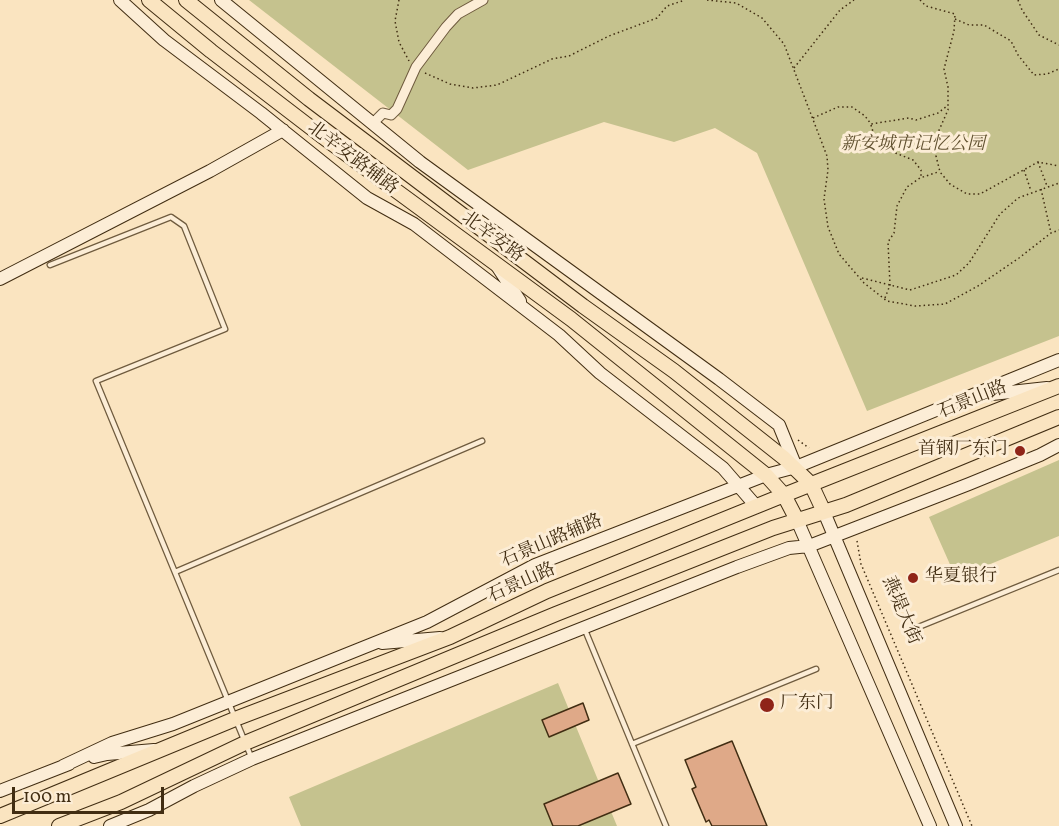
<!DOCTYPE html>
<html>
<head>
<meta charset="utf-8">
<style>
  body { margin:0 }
  #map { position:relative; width:1059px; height:826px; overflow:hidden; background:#fae4c0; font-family:Vollkorn,serif }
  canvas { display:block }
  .scale { position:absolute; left:12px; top:787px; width:152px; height:27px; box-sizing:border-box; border:3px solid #412d12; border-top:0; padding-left:8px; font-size:18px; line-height:21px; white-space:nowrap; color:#412d12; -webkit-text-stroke:4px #fcedd6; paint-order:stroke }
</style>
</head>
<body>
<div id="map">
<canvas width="1059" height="826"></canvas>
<div class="scale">100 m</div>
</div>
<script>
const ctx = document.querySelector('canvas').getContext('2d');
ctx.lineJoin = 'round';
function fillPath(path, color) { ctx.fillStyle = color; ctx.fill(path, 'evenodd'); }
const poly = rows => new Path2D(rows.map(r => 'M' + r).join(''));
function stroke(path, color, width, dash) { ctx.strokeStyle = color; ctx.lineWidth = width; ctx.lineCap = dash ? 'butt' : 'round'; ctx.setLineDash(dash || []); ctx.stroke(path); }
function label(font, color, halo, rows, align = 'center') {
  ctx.font = font + ' Vollkorn,"Noto Serif SC",serif'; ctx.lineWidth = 6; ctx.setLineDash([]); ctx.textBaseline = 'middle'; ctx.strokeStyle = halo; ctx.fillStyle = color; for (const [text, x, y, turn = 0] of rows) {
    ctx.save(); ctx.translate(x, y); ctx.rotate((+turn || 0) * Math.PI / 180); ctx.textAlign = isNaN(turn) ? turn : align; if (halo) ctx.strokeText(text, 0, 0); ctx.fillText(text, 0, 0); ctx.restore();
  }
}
fillPath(poly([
  [249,0,1059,0,1059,336,867,411,757,153,715,128,674,142,604,122,468,170],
  [1059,460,1059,536,956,578,929,517],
  [558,683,617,826,301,826,289,797]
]), '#c5c28e');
const building = poly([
  [583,703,589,720,549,737,542,720,583,703],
  [732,741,767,826,712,826,709,820,706,822,692,789,696,787,685,760,732,741],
  [618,773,631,804,578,826,553,826,544,804,618,773]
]);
fillPath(building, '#dfa988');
stroke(building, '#412d12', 1.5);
const lane = poly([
  [50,265,171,217,184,226,225,329,96,381,252,759],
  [175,572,482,441],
  [916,628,1059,570],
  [585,630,666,826],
  [632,744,816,669]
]);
const street = poly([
  [373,123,383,113,391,115,397,109,416,67,446,27,458,14,483,0]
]);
const secondary = poly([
  [120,0,164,40,261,113,367,198,414,224,559,335,600,373,723,468,756,506],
  [221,0,420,162,719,379,779,425,796,467],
  [497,266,520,301],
  [0,279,210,171,283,130],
  [983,395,1047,388],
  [824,512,956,826],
  [797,520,930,826],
  [382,643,440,638],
  [94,757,107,754,154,750],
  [63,766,112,743,173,724,427,622,535,565,766,475,796,467,1059,360],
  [0,791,69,764],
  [110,826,149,810,194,786,252,759,737,567,789,548,809,546,969,484,1040,455,1059,445]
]);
const primary = poly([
  [149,0,211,51,323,137,571,319,766,475,784,495,797,520],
  [186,0,309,99,583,306,674,371,784,458,811,484,824,512],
  [0,816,235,719,450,637,547,591,784,495,1059,386],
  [59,826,121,802,245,743,556,614,773,528,846,505,1059,417]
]);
stroke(lane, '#6f5b3e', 7);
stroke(street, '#6f5b3e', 11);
stroke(secondary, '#412d12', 14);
stroke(primary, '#412d12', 16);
stroke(poly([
  [399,0,395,21,399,42,409,61],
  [707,0,736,3,762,18,784,44,827,156,828,170,824,199,828,227,839,254,864,283,887,301,915,306,945,304,978,286,1019,258,1051,233,1059,230],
  [920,0,926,6,955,14,954,31,944,69,948,87,948,110,936,137,936,156,940,172,950,184,967,194,980,194,1038,162,1059,166],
  [1018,0,1022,10,1039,35,1059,45],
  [955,19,969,25,984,25,1011,41,1018,55,1034,75,1047,74,1059,69],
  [794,68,840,10,854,0],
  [425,73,450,84,473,88,497,85,552,59,569,56,609,36,657,18,667,6,685,0],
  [813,118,838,107,852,107,865,116,871,124,909,118,916,120,938,113,947,106],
  [871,125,874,135,880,146,886,151,893,152,913,160,921,170,921,176],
  [1038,162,1047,186],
  [1024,170,1031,191],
  [1041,189,1051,233],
  [862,278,910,290,956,275,969,263,1000,214,1018,198,1059,183],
  [885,298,890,285,888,242,894,233,897,206,907,187,920,178,938,172],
  [798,440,809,448],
  [857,541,861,564,972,826]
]), '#412d12', 1.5, [1.5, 3]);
stroke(lane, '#fcedd6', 4.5);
stroke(street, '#fcedd6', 9);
stroke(secondary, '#fcedd6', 12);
stroke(primary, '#fae4c0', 14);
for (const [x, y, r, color] of [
  [1020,451,6,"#8f2418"],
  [913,578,6,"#8f2418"],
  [767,705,8,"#8f2418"]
]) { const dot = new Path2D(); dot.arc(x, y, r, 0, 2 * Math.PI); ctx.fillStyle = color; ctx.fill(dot); stroke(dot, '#fcedd6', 2); }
label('italic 18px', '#625231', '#fcedd6', [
  ["新安城市记忆公园",913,146]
]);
label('18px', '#412d12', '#fcedd6', [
  ["北辛安路辅路",352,159,37],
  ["北辛安路",492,238,36],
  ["石景山路",973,401,-22],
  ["石景山路辅路",552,542,-23],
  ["石景山路",522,584,-24],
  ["燕堤大街",900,611,67]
]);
label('18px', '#412d12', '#fcedd6', [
  ["首钢厂东门",1008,451,"right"],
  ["华夏银行",925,578],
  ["厂东门",780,705]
], 'left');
</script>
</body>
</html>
